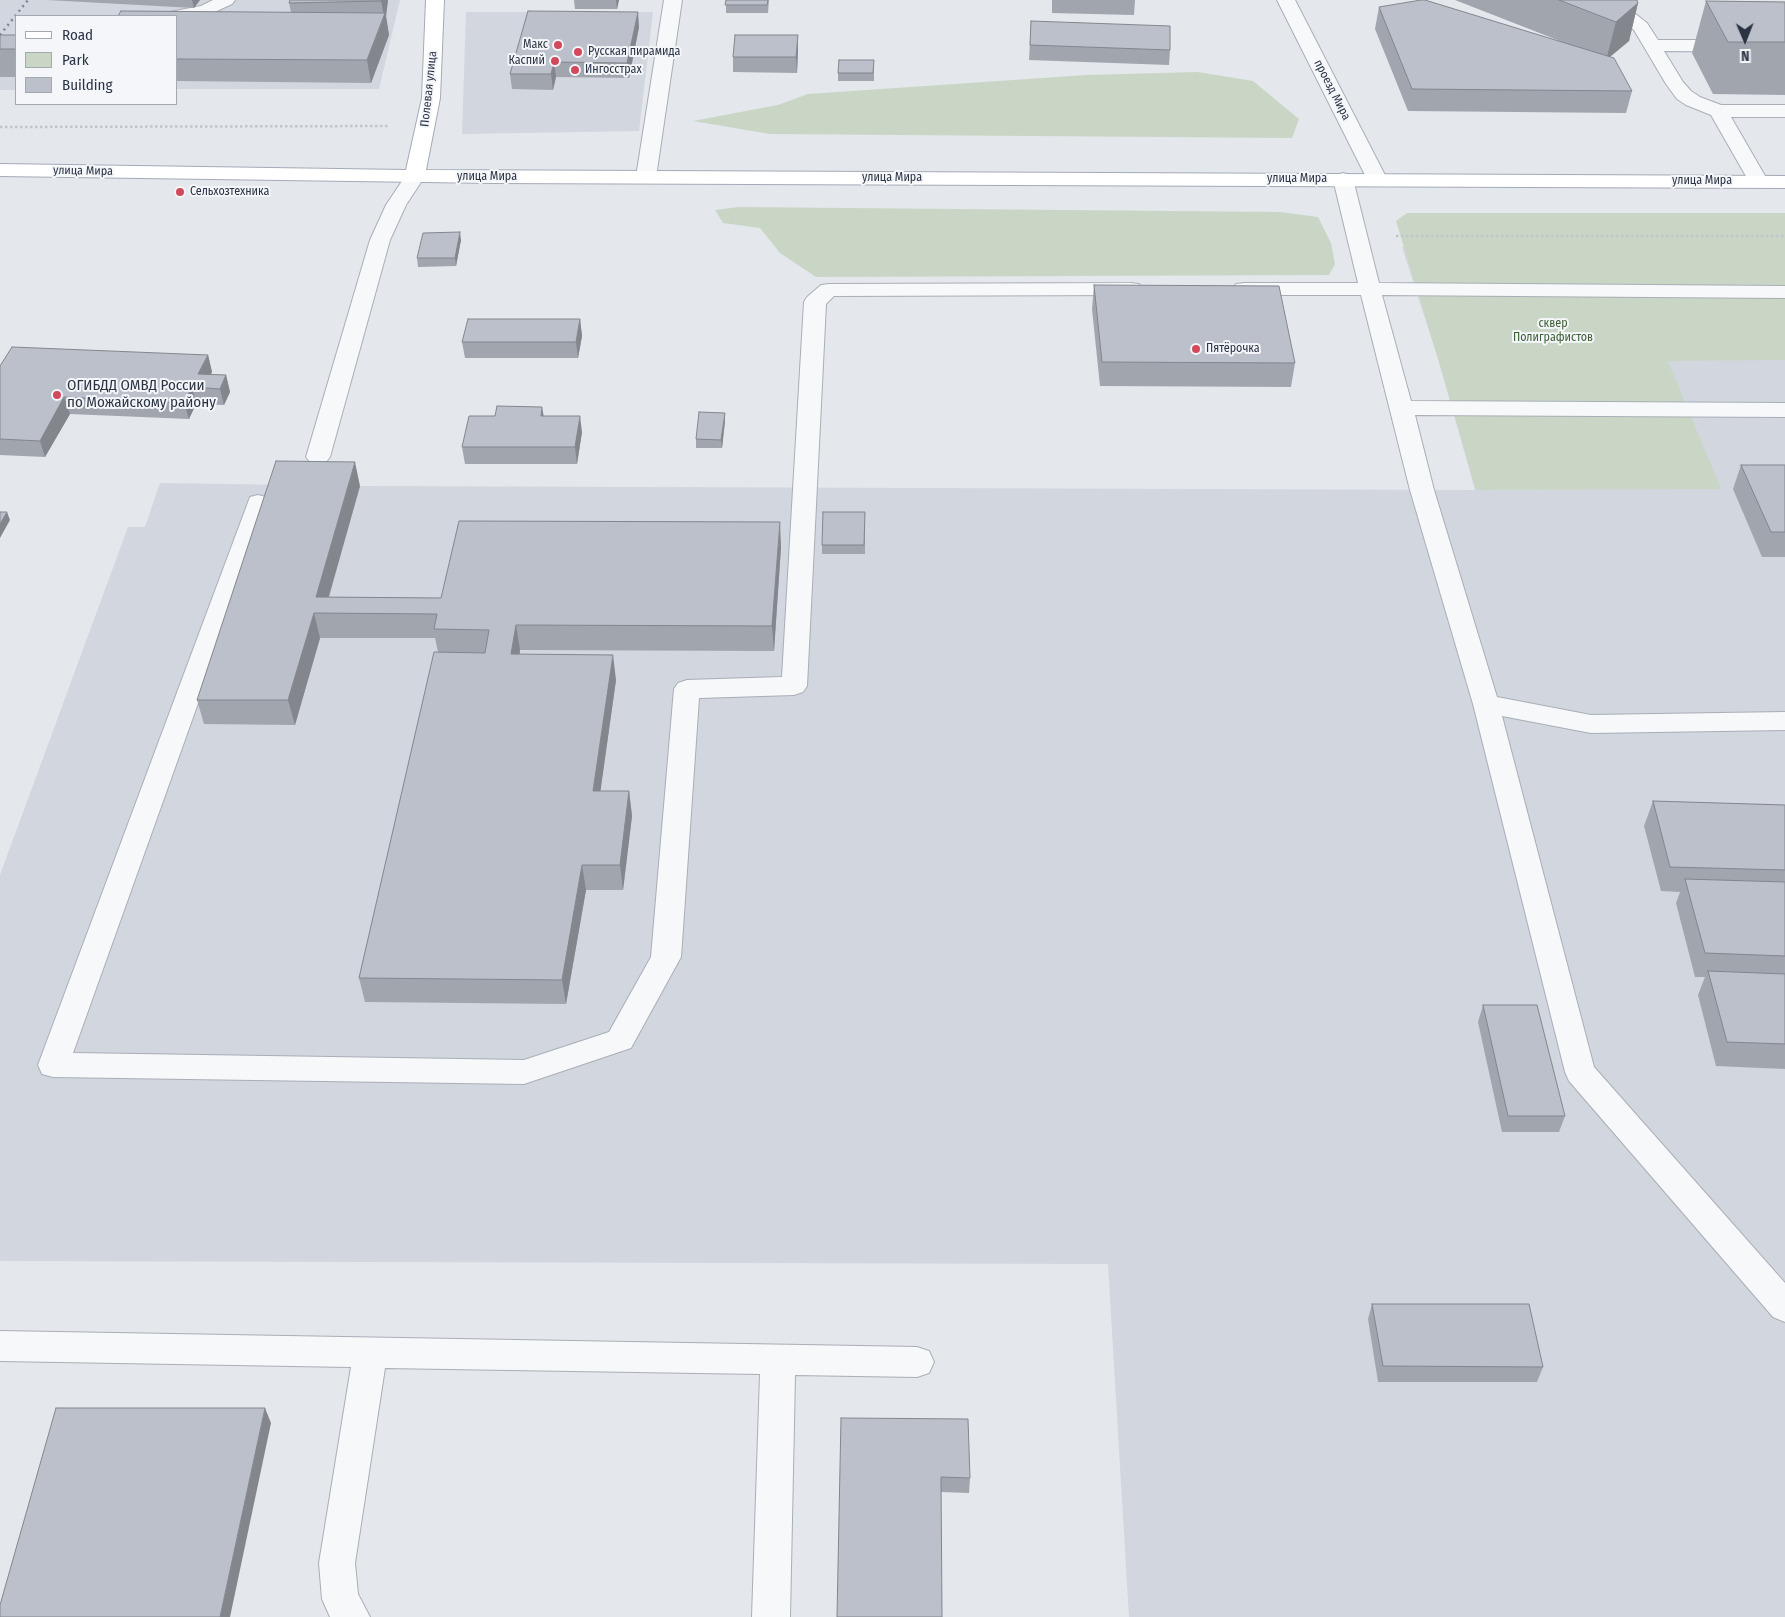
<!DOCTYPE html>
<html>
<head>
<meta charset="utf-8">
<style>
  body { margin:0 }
  #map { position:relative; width:1785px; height:1617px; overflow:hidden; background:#e4e7ec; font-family:"Fira Sans Condensed",sans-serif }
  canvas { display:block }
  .legend { position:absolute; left:15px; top:15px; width:162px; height:90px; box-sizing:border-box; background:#f4f6f9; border:1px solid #a4a8b1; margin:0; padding:6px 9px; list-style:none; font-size:15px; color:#2b3445 }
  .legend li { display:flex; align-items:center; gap:10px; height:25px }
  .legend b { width:25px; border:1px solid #a4a8b1 }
  .north { position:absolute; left:1720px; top:15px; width:50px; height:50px; -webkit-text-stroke:4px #f4f6f9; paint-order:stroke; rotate:179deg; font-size:14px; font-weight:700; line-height:20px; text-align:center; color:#2b3445 }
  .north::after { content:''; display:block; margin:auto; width:18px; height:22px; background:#2b3445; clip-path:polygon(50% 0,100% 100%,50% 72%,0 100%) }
</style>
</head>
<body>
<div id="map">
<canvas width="1785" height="1617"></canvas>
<ul class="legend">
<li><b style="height:6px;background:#fff"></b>Road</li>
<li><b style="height:14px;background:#c9d6c5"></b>Park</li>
<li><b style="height:14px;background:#bbc0ca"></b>Building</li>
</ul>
<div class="north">N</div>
</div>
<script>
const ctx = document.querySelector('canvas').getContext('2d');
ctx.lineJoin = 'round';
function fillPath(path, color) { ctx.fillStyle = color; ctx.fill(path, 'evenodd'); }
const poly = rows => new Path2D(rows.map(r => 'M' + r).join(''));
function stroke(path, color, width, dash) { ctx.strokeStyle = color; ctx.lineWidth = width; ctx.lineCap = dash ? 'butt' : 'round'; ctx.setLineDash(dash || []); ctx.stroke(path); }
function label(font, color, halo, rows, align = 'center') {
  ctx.font = font + ' "Fira Sans Condensed",sans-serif'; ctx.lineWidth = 4; ctx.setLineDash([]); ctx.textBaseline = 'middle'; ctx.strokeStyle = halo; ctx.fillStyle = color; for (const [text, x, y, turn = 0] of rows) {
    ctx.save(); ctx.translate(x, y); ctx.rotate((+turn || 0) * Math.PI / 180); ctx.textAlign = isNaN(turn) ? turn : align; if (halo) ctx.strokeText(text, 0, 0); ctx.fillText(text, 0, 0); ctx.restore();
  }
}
fillPath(poly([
  [0,0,400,0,379,89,176,89,176,16,16,16,16,90,0,90],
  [466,12,653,12,639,131,462,134],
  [1402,247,1785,247,1785,1617,1129,1617,1108,1264,0,1261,0,875,128,527,145,527,160,483,360,486,1475,490,1439,362]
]), '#d2d6de');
fillPath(poly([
  [1198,72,1253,81,1299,119,1292,138,770,134,693,121,778,105,808,94,1086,75],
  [739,207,1280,212,1318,217,1331,243,1335,264,1329,275,816,277,780,253,760,228,723,223,715,210],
  [1407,213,1785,213,1785,360,1668,361,1721,489,1476,490,1439,362,1396,221]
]), '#c9d6c5');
const minor = poly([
  [213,0,235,0,232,4,206,16,176,21,176,16,167,16,170,12,201,6,213,0],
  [664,0,682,0,656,177,653,181,646,183,639,181,636,177,664,0],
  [1277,0,1295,0,1387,179,1384,183,1377,185,1370,183,1367,179,1277,0],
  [1598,0,1618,0,1647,23,1658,40,1785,40,1785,52,1664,51,1683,82,1691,91,1700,97,1721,105,1785,105,1785,117,1731,117,1768,181,1765,185,1758,187,1751,185,1711,115,1686,105,1677,99,1666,84,1634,30,1598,0],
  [415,170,422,172,425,176,406,205,390,240,330,457,326,462,318,464,310,462,306,457,370,240,386,205,408,172,415,170],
  [1343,173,1350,175,1353,179,1379,283,1785,286,1785,298,1382,295,1411,401,1785,403,1785,417,1415,415,1434,490,1497,697,1591,715,1785,712,1785,730,1591,733,1502,716,1594,1067,1785,1283,1785,1322,1773,1317,1569,1081,1565,1072,1473,704,1410,490,1361,295,1244,295,1236,294,1233,289,1236,284,1244,283,1358,283,1333,179,1336,175,1343,173],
  [1131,283,1139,284,1142,289,1139,294,1131,295,834,296,826,304,807,686,803,692,794,695,699,698,681,957,631,1048,524,1084,53,1077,42,1074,38,1065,250,497,258,495,266,497,270,502,73,1053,524,1060,609,1032,651,957,674,689,678,683,687,680,782,677,804,302,807,297,821,285,829,284,1131,283],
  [0,1331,917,1347,929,1351,934,1362,929,1373,917,1377,795,1375,790,1617,752,1617,760,1374,385,1368,355,1563,358,1594,370,1617,330,1617,322,1599,319,1563,351,1367,0,1361,0,1331]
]);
const major = poly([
  [426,0,444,0,440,98,426,170,1785,176,1785,188,493,183,0,176,0,164,406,170,422,98,426,0]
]);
stroke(minor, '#a9aeb7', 2);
stroke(major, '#a3abb8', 2);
stroke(poly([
  [0,127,388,126],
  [1396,236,1785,236]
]), '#c2c5cb', 2.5, [2.5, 2.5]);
fillPath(minor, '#f7f8fa');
fillPath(major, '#fff');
stroke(poly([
  [0,35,28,0]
]), '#7d8696', 2.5, [2, 4]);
fillPath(poly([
  [47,0,200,0,194,8],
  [290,0,388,0,386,16,389,35,371,83,176,81,176,16,291,12,289,3],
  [574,0,619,0,617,9,575,9],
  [726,0,769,0,768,13,726,13],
  [1052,0,1135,0,1134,15,1052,13],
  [1455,0,1637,0,1638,3,1629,41,1610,57,1632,91,1626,113,1408,111,1375,29,1379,7,1560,41],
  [1706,1,1785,2,1785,95,1713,94,1692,53],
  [1031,21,1170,50,1169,65,1029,60],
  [639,27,629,78,556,77,553,90,512,89,510,74],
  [0,35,16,35,16,77,0,77],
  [798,50,797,73,733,72,733,57],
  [874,68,874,81,838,81,838,73],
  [461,240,456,266,418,267,417,258],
  [1094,285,1295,363,1291,387,1100,386,1092,309],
  [580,319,582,336,578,358,465,358,462,342],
  [208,355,212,372,210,375,226,375,230,392,224,405,196,404,189,419,70,414,45,457,0,455,0,366],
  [544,416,582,432,577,464,465,464,462,447],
  [725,421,722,448,696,448,696,439],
  [1741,465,1785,465,1785,557,1762,557,1733,489],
  [360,486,329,597,441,598,781,547,774,651,520,650,520,655,616,680,600,791,629,791,632,816,623,890,586,890,566,1004,365,1002,359,978,438,652,435,638,320,638,295,725,204,724,197,700],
  [865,512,865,554,822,554,822,545],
  [1653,801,1785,805,1785,1069,1716,1066,1698,995,1705,977,1695,977,1676,903,1680,892,1661,891,1644,826],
  [1483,1005,1565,1116,1559,1132,1502,1132,1478,1022],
  [1372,1304,1543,1367,1537,1382,1378,1382,1368,1319],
  [841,1418,970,1478,969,1493,941,1492]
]), '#a1a5ae');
fillPath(poly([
  [192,0,200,0,194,8],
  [381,0,388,0,386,16,389,35,371,83,367,60,384,17],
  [616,0,619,0,617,9],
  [1638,3,1629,41,1606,60,1616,22],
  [638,12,639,27,629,78,627,63],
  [798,35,798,50,797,73,796,57],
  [554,62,556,77,553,90,551,74],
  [460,232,461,240,456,266,455,258],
  [580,319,582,336,578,358,576,342],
  [208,355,212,372,204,388,198,374],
  [226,375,230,392,224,405,220,389],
  [192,387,196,404,189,419,184,403],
  [64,397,70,414,45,457,40,441],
  [542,407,545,423,541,416],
  [725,413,725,421,722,448,721,440],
  [580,416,582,432,577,464,575,447],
  [355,462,360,486,324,613,316,597],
  [7,512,10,520,0,538,0,524],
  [780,522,781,547,774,651,772,626],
  [314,613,320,638,295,725,288,700],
  [516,625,520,650,515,679,511,654],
  [613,655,616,680,597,816,593,791],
  [629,791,632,816,623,890,620,865],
  [582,865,586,890,566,1004,562,980],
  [265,1408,271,1423,230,1617,220,1617]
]), '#83868d');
const building = poly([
  [290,0,381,0,381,1,289,3,290,0],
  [726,0,768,0,767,5,725,5,726,0],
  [1421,0,1425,0,1614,58,1632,91,1412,89,1379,7,1421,0],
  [1559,0,1637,0,1638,3,1616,22,1559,0],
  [1706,1,1785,2,1785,42,1728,42,1706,1],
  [121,11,385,13,367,60,176,59,176,16,118,16,121,11],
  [528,11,638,12,627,63,554,62,551,74,510,74,528,11],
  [1031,21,1170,26,1170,50,1030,45,1031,21],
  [0,35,16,35,16,49,0,49,0,35],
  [735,35,798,35,796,57,733,57,735,35],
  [839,60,874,60,873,73,838,73,839,60],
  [460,232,455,258,417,258,423,233,460,232],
  [1094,285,1279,286,1295,363,1102,362,1094,285],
  [468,319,580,319,576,342,462,342,468,319],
  [12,347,208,355,198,374,226,375,220,389,192,387,184,403,64,397,40,441,0,439,0,366,12,347],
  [497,406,542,407,541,416,580,416,575,447,462,447,469,416,495,416,497,406],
  [699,412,725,413,721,440,696,439,699,412],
  [276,461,355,462,316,597,441,598,459,521,780,522,772,626,516,625,511,654,613,655,593,791,629,791,620,865,582,865,562,980,359,978,434,652,485,653,489,630,434,629,437,614,314,613,288,700,197,700,276,461],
  [1741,465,1785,465,1785,532,1771,532,1741,465],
  [0,512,7,512,0,524,0,512],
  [823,512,865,512,864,545,822,545,823,512],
  [1653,801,1785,805,1785,870,1670,867,1653,801],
  [1685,879,1785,882,1785,956,1705,953,1685,879],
  [1708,971,1785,974,1785,1044,1727,1042,1708,971],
  [1483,1005,1537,1005,1565,1116,1508,1116,1483,1005],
  [1372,1304,1529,1304,1543,1367,1383,1366,1372,1304],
  [56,1408,265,1408,220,1617,0,1617,0,1605,56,1408],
  [841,1418,968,1419,970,1478,941,1477,942,1617,837,1617,841,1418]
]);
fillPath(building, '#bbc0ca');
stroke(building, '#83868d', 1);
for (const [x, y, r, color] of [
  [558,45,5,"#d1495b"],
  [578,52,5,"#d1495b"],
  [555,61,5,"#d1495b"],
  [575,70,5,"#d1495b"],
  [180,192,5,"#d1495b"],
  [1196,349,5,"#d1495b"],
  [57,395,5,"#d1495b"]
]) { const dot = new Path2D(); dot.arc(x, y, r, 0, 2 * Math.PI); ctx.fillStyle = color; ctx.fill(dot); stroke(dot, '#f4f6f9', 2); }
label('12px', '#2b3445', '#f4f6f9', [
  ["Макс",548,45,"right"],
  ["Русская пирамида",588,52],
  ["Каспий",545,61,"right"],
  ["Ингосстрах",585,70],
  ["Сельхозтехника",190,192],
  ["Пятёрочка",1206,349]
], 'left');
label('12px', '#2b3445', '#f4f6f9', [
  ["Полевая улица",429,89,-84],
  ["проезд Мира",1332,90,63],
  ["улица Мира",83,171,1],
  ["улица Мира",487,177],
  ["улица Мира",892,178],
  ["улица Мира",1297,179],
  ["улица Мира",1702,181]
]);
label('12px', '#3f6138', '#f4f6f9', [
  ["сквер",1553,324],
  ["Полиграфистов",1553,338]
]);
label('15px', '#2b3445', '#f4f6f9', [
  ["ОГИБДД ОМВД России",67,386],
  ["по Можайскому району",67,403]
], 'left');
</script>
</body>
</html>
